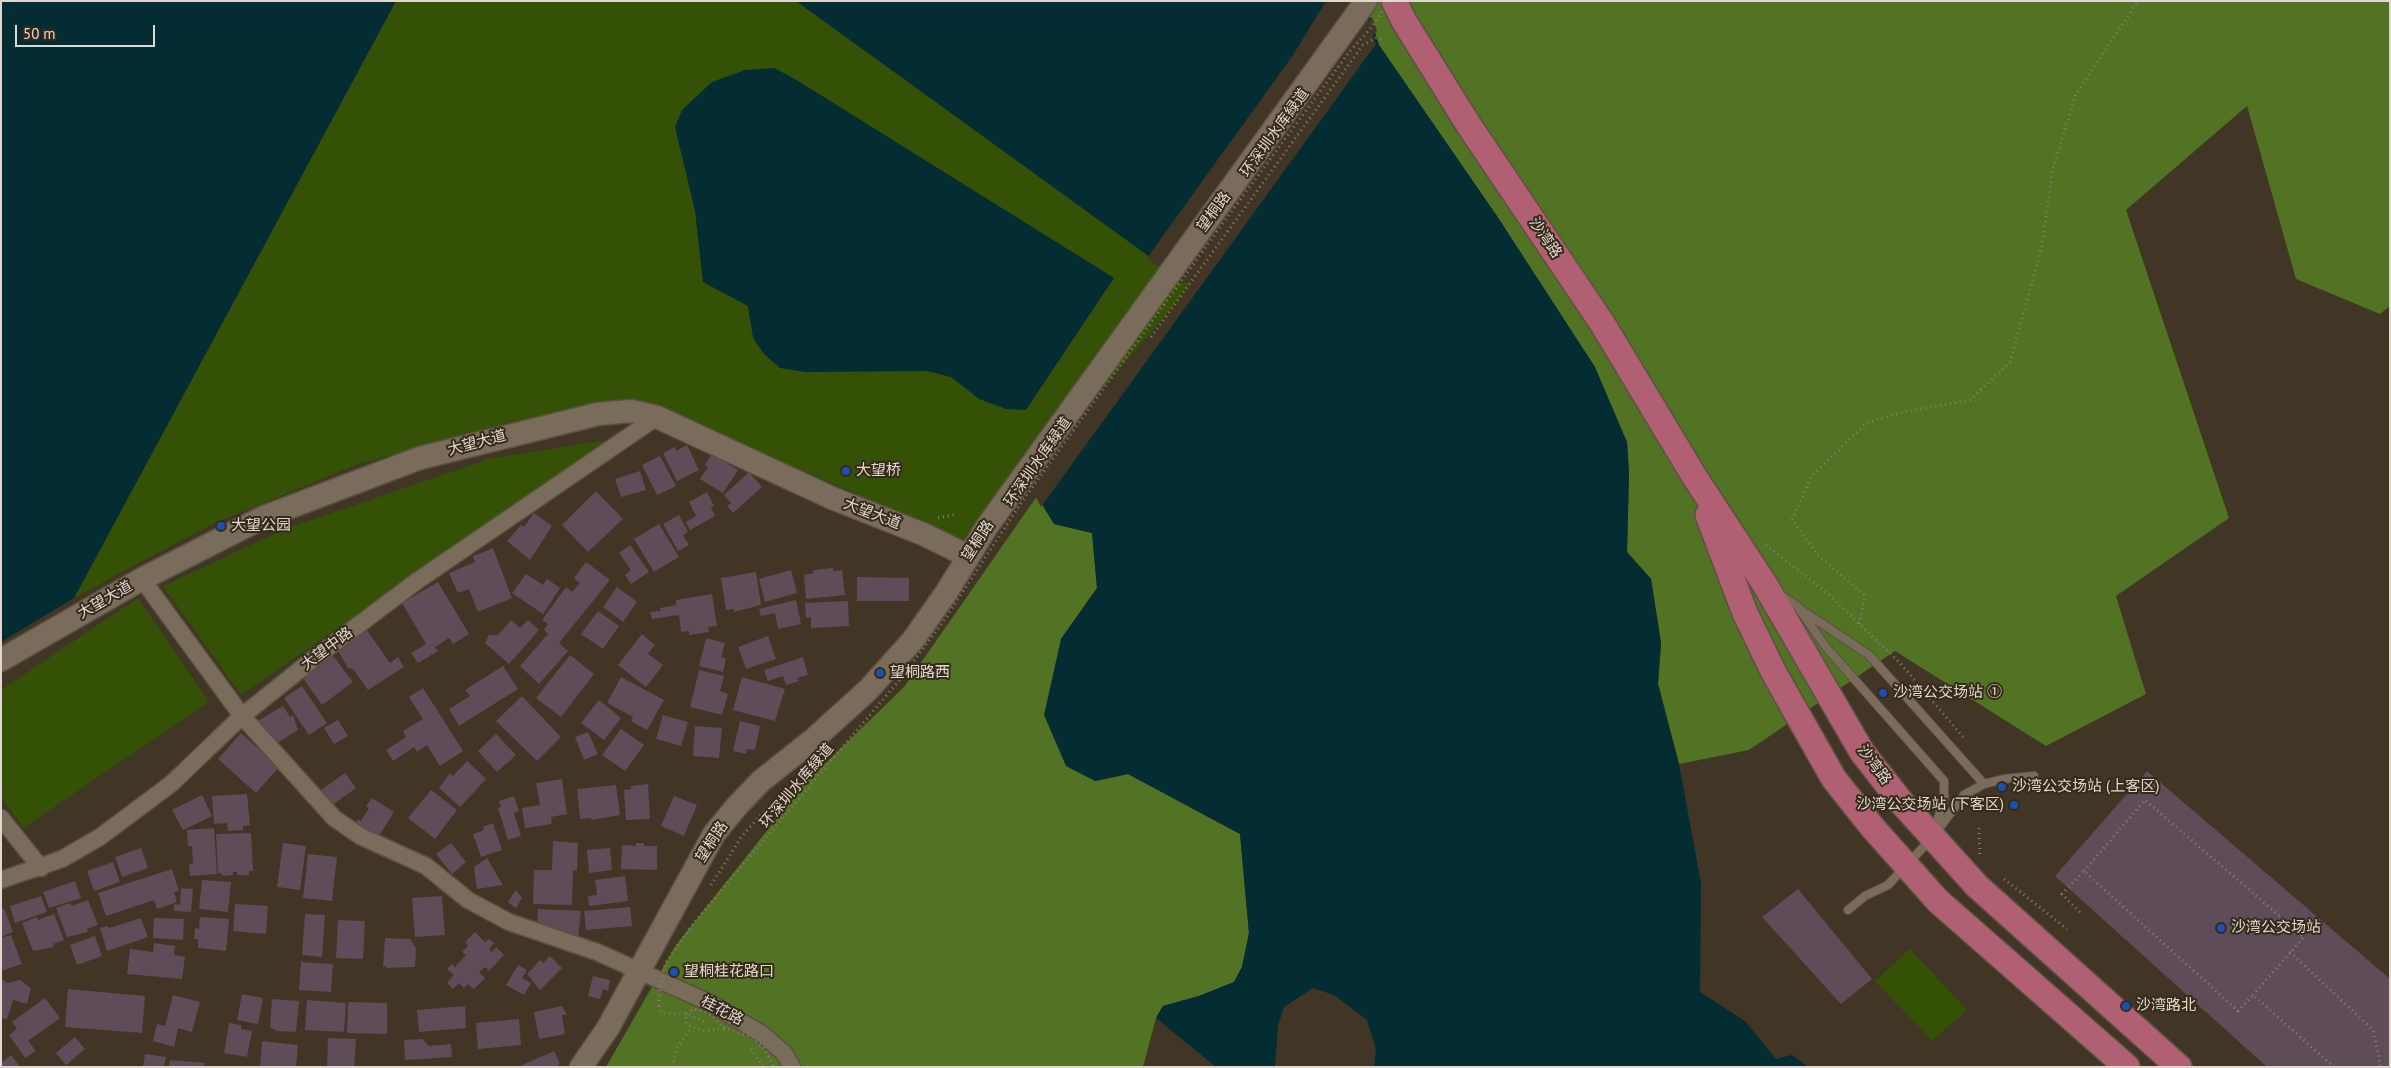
<!DOCTYPE html>
<html>
<head>
<meta charset="utf-8">
<style>
  body { margin:0 }
  #map { position:relative; width:2391px; height:1068px; overflow:hidden; background:#413525; font-family:"PT Sans",sans-serif }
  canvas { display:block }
  .frame { position:absolute; inset:0; border:2px solid #e0d8ce; pointer-events:none }
  .scale { position:absolute; left:15px; top:25px; width:140px; height:22px; box-sizing:border-box; border:2px solid #e0d8ce; border-top:0; padding-left:6px; font-size:15px; line-height:18px; white-space:nowrap; color:#e0d8ce; -webkit-text-stroke:4px #362b1b; paint-order:stroke }
</style>
</head>
<body>
<div id="map">
<canvas width="2391" height="1068"></canvas>
<div class="frame"></div>
<div class="scale">50 m</div>
</div>
<script>
const ctx = document.querySelector('canvas').getContext('2d');
ctx.lineJoin = 'round';
function fillPath(path, color) { ctx.fillStyle = color; ctx.fill(path, 'evenodd'); }
const poly = rows => new Path2D(rows.map(r => 'M' + r).join(''));
function stroke(path, color, width, dash) { ctx.strokeStyle = color; ctx.lineWidth = width; ctx.lineCap = dash ? 'butt' : 'round'; ctx.setLineDash(dash || []); ctx.stroke(path); }
function label(font, color, halo, rows, align = 'center') {
  ctx.font = font + ' "PT Sans","Noto Sans SC",sans-serif'; ctx.lineWidth = 4; ctx.setLineDash([]); ctx.textBaseline = 'middle'; ctx.strokeStyle = halo; ctx.fillStyle = color; for (const [text, x, y, turn = 0] of rows) {
    ctx.save(); ctx.translate(x, y); ctx.rotate((+turn || 0) * Math.PI / 180); ctx.textAlign = isNaN(turn) ? turn : align; if (halo) ctx.strokeText(text, 0, 0); ctx.fillText(text, 0, 0); ctx.restore();
  }
}
fillPath(poly([
  [396,1,801,1,1196,280,969,543,700,426,618,401,507,423,358,464,208,526,74,598],
  [613,439,241,695,163,586,283,530,488,459],
  [138,598,209,702,23,828,1,796,1,690],
  [1910,949,1967,1010,1932,1041,1875,981]
]), '#355106');
fillPath(poly([
  [1365,1,2390,1,2390,306,2380,314,2296,279,2247,106,2126,210,2229,518,2116,596,2146,694,2046,746,1895,651,1749,750,1679,764,1658,684,1661,643,1651,579,1627,552,1629,473,1627,442,1501,222,1379,45],
  [1037,496,1054,524,1092,533,1097,588,1061,639,1096,781,1128,774,1240,834,1249,933,1242,967,1234,982,1199,996,1163,1006,1156,1018,1143,1067,606,1067,676,945,804,784,904,687]
]), '#527224');
fillPath(poly([
  [1,1,396,1,74,598,1,642],
  [796,1,1365,1,1379,45,1501,222,1595,367,1627,442,1629,473,1627,552,1651,579,1661,643,1658,684,1679,764,1701,883,1700,992,1745,1021,1776,1059,1792,1055,1808,1067,1374,1067,1376,1049,1367,1020,1334,995,1313,988,1284,1007,1278,1025,1275,1067,1216,1067,1156,1018,1163,1006,1199,996,1234,982,1242,967,1249,933,1240,834,1128,774,1095,781,1066,766,1044,715,1061,639,1097,588,1092,533,1054,524,1037,496,1195,280,1183,281],
  [774,68,795,79,1114,278,1026,410,1006,409,979,399,951,377,927,371,806,372,780,368,764,354,753,338,748,306,703,282,695,211,675,127,682,110,712,82,745,70]
]), '#032c33');
fillPath(poly([
  [1326,1,1363,1,1369,21,1372,17,1377,31,1373,36,1376,44,1041,507,1035,495,1190,283,1182,283,1147,258,1293,55]
]), '#413525');
fillPath(poly([
  [687,445,699,470,677,481,663,453,675,447,676,451],
  [712,454,738,470,723,493,700,479,708,467,705,465],
  [660,456,676,486,657,495,642,465],
  [640,471,646,490,621,497,615,479],
  [749,472,762,487,733,513,727,506,731,503,724,495],
  [596,491,623,519,588,552,562,525],
  [707,492,714,506,711,508,715,516,690,530,686,522,696,516,689,502],
  [534,513,552,526,530,560,507,541,521,525,524,527],
  [679,515,688,532,683,535,689,545,678,551,663,524],
  [659,524,679,557,654,572,634,539],
  [630,545,649,572,631,584,625,575,631,570,619,553],
  [493,548,512,598,478,612,469,589,458,593,449,573,475,562,473,556],
  [586,562,610,580,559,643,568,651,539,684,520,666,548,634,544,630,548,624,542,620,566,587,572,592,580,583,574,578],
  [833,568,833,571,842,570,845,595,806,599,804,575,814,573,813,570],
  [791,570,797,593,765,602,759,579],
  [756,572,761,605,734,612,734,609,726,610,721,578],
  [526,574,543,585,547,579,560,588,543,614,512,593],
  [857,577,909,578,909,601,857,601],
  [438,582,469,634,453,644,449,638,435,647,438,651,418,663,411,653,426,644,402,603],
  [617,587,637,602,623,622,603,607],
  [712,594,717,626,708,627,709,632,689,635,689,631,681,632,679,615,652,619,650,612,661,611,660,608,676,605,676,600],
  [796,600,801,624,778,629,775,613,761,616,759,609],
  [848,601,849,626,811,628,811,617,806,618,805,603],
  [598,611,619,626,603,649,581,634],
  [511,620,520,628,528,620,539,630,509,664,485,643,489,635,498,635],
  [366,629,390,663,398,657,404,667,368,690,353,669,348,668,337,649],
  [642,634,655,645,648,654,663,665,646,687,618,665],
  [768,636,776,659,746,669,738,647],
  [706,638,725,643,721,657,726,659,723,672,699,666],
  [570,655,594,674,561,717,536,698],
  [333,656,353,682,322,705,303,678],
  [803,657,808,675,797,678,799,681,786,685,783,676,768,681,764,670],
  [503,666,518,689,459,726,449,709,470,696,465,690],
  [699,670,724,676,720,691,728,694,722,715,690,707],
  [621,677,664,700,647,730,631,721,633,717,607,703],
  [742,677,785,689,775,721,733,710],
  [302,686,327,723,309,735,284,698],
  [423,688,463,751,440,766,427,745,417,752,414,747,393,761,386,750,406,737,403,731,423,719,409,697],
  [522,696,561,737,537,761,496,721],
  [599,700,621,718,604,740,581,723],
  [283,706,290,717,293,715,298,730,274,745,256,722],
  [663,715,688,722,681,746,656,739],
  [338,720,348,736,334,744,324,728],
  [740,721,760,726,755,750,747,749,746,754,733,751],
  [695,726,722,728,719,758,693,756],
  [621,729,644,745,625,771,602,755],
  [588,732,598,754,584,760,575,737],
  [241,733,279,767,256,793,218,759],
  [496,734,516,755,497,772,478,751],
  [467,761,486,779,460,807,439,788,450,773,453,776],
  [2147,771,2390,979,2390,1067,2267,1067,2055,876],
  [345,773,356,788,332,805,321,790],
  [562,779,567,814,551,817,552,824,525,828,522,808,540,805,536,783],
  [648,784,650,819,626,820,624,790,631,789,631,786],
  [616,785,620,815,591,820,591,818,580,819,577,789],
  [431,790,457,810,435,839,408,818],
  [247,794,250,825,243,826,243,830,228,831,227,823,214,824,212,796],
  [202,795,212,816,183,830,172,810],
  [514,796,519,811,514,813,521,836,508,840,498,808,501,807,499,801],
  [674,796,697,805,684,836,661,826],
  [372,798,394,812,375,842,353,827,358,819,361,821,369,808,366,806],
  [493,823,502,850,481,857,473,834,484,830,483,827],
  [214,828,217,874,190,876,189,864,193,864,192,846,188,846,187,830],
  [251,833,253,871,249,871,249,875,237,875,237,872,233,872,233,875,222,876,221,873,218,873,216,834],
  [553,841,578,843,577,871,573,870,572,905,533,904,534,870,552,870],
  [283,843,306,846,300,890,277,887],
  [451,843,466,862,452,874,436,854],
  [636,843,644,843,644,846,657,846,657,870,621,869,622,845,636,846],
  [141,848,148,868,122,877,115,857],
  [610,848,612,870,589,873,587,850],
  [308,854,337,857,332,901,303,898],
  [487,858,503,885,477,889,474,867],
  [113,862,120,882,94,891,87,871],
  [172,869,179,891,174,892,177,902,157,909,154,900,106,916,98,893],
  [625,876,628,901,589,906,588,896,597,895,595,880],
  [202,880,231,882,228,912,199,909],
  [75,881,81,898,49,908,43,892],
  [181,888,193,889,191,912,174,911,174,904,180,905],
  [1798,889,1872,979,1841,1004,1762,917],
  [516,890,522,898,516,908,508,902],
  [41,896,47,912,15,923,10,906],
  [442,896,445,935,415,937,412,898],
  [88,900,98,925,87,929,88,932,67,937,56,908,70,903,72,906],
  [235,904,268,906,266,934,233,931],
  [630,907,632,926,586,930,584,911],
  [4,908,13,932,1,937,1,909],
  [538,909,581,911,578,939,537,925],
  [54,914,64,940,53,944,54,947,33,951,22,923,37,917,38,920],
  [305,914,325,915,322,957,302,955],
  [200,917,229,919,226,951,198,948,198,939,194,939,195,928,199,929],
  [141,918,148,937,107,951,100,928,108,926,109,928],
  [154,918,184,919,183,940,153,938],
  [338,920,365,921,363,959,336,958],
  [475,932,485,942,489,939,494,943,489,949,492,952,496,947,504,955,489,971,485,967,479,972,485,978,474,989,468,984,464,988,459,983,453,989,447,983,454,975,447,969,452,964,455,967,466,955,462,952,468,946,465,942],
  [11,935,22,964,1,971,1,938],
  [95,936,102,956,77,965,70,945],
  [385,938,410,939,416,948,415,967,386,968,386,966,383,966],
  [154,943,175,946,174,955,185,957,182,979,127,974,130,949,153,952],
  [550,956,562,968,540,990,527,974,540,960,543,963],
  [301,962,333,964,331,992,299,990],
  [518,965,527,970,522,978,531,983,524,995,506,985],
  [593,976,610,980,608,991,603,989,600,999,588,996],
  [2,979,7,983,20,980,31,988,27,1004,13,1000,7,1019,1,1018],
  [68,989,145,996,142,1033,65,1027],
  [242,994,263,998,258,1024,237,1020],
  [173,995,200,1002,192,1032,178,1028,174,1047,153,1041,157,1024,165,1026],
  [45,998,60,1018,28,1041,36,1051,25,1058,9,1035,17,1029,12,1022],
  [272,999,299,1001,296,1032,277,1031,270,1027],
  [307,1000,346,1003,344,1032,305,1030],
  [348,1002,387,1003,387,1034,347,1033],
  [465,1006,466,1028,419,1032,417,1010],
  [562,1006,567,1015,562,1015,565,1034,539,1039,534,1012],
  [519,1019,521,1045,478,1049,476,1023],
  [229,1023,241,1025,241,1029,252,1031,247,1057,224,1053],
  [75,1037,85,1049,66,1065,56,1053],
  [328,1038,356,1039,354,1067,327,1067],
  [422,1039,429,1046,451,1044,452,1057,405,1060,404,1040],
  [262,1041,298,1045,296,1067,260,1067],
  [554,1051,560,1064,555,1067,518,1067],
  [145,1054,166,1057,164,1067,143,1067],
  [11,1055,20,1067,1,1067,1,1063],
  [170,1060,205,1063,204,1067,169,1067]
]), '#5e4c59');
const lane = poly([
  [1781,595,1797,606,1826,647,1944,781,1944,799,1934,832],
  [1800,609,1869,655,1984,784],
  [1937,831,1964,795,1984,784,2004,779,2034,776],
  [1848,910,1865,896,1888,885,1930,840]
]);
const street = poly([
  [142,579,242,716,334,818,360,836,426,866,468,900,509,922,597,952,710,1003,762,1034,784,1053,792,1067],
  [1,818,41,868],
  [1,880,62,859,100,837,171,784,242,716,317,656,417,581,657,417]
]);
const secondary = poly([
  [1,660,142,579,264,517,420,458,598,414,631,411,657,417,832,498,923,534,968,556],
  [581,1067,608,1028,714,834,737,806,761,781,815,738,868,690,913,640,946,593,988,525,1366,1]
]);
const primary = poly([
  [1394,1,1404,21,1468,124,1602,323,1694,476,1764,583,1862,752,1902,803,1977,886,2179,1067],
  [1708,515,1745,613,1774,673,1834,779,1873,828,1938,901,2127,1067]
]);
stroke(lane, '#5b5143', 10);
stroke(street, '#5b5143', 19);
stroke(secondary, '#5b5143', 25);
stroke(primary, '#5b5143', 28);
stroke(poly([
  [1151,337,1363,45,1376,38,1384,40],
  [938,518,957,514],
  [1766,545,1827,593,1900,663,1963,737],
  [1859,624,1865,596,1818,555,1792,520,1811,477,1866,423,1904,412,1970,400,2010,362,2042,246,2053,168,2076,94,2138,1],
  [1979,828,1980,857],
  [2084,871,2145,800,2304,937,2253,995],
  [2004,879,2067,929],
  [711,885,742,836,767,808,820,762],
  [2080,912,2062,894,2084,871,2238,1011,2253,995,2334,1067],
  [2290,952,2373,1030,2381,1067],
  [659,1006,662,1013,686,1014,705,1022],
  [751,1049,763,1067],
  [672,1067,677,1048,691,1027]
]), '#887e71', 3, [1, 4]);
stroke(lane, '#7a6c5b', 8);
stroke(street, '#7a6c5b', 16);
stroke(secondary, '#7a6c5b', 22);
stroke(primary, '#b15f72', 25);
stroke(poly([
  [659,1006,659,994,665,964,693,924,897,683,943,622,1019,506,1223,223,1350,51,1370,29,1390,1],
  [724,1028,707,1031,691,1027,686,1023,686,1014,693,1009,702,1011,711,1015,724,1028,752,1037,764,1048,774,1067]
]), '#887e71', 3, [1, 4]);
for (const [x, y, r, color] of [
  [846,471,5,"#1a4fb4"],
  [221,526,5,"#1a4fb4"],
  [880,673,5,"#1a4fb4"],
  [1883,693,5,"#1a4fb4"],
  [2002,787,5,"#1a4fb4"],
  [2014,805,5,"#1a4fb4"],
  [2221,928,5,"#1a4fb4"],
  [674,972,5,"#1a4fb4"],
  [2126,1006,5,"#1a4fb4"]
]) { const dot = new Path2D(); dot.arc(x, y, r, 0, 2 * Math.PI); ctx.fillStyle = color; ctx.fill(dot); stroke(dot, '#362b1b', 2); }
label('15px', '#e0d8ce', '#362b1b', [
  ["环深圳水库緑道",1275,133,-54],
  ["望桐路",1214,212,-54],
  ["沙湾路",1545,238,56],
  ["大望大道",477,443,-15],
  ["环深圳水库緑道",1038,462,-55],
  ["大望大道",872,514,21],
  ["望桐路",978,541,-57],
  ["大望大道",105,600,-30],
  ["大望中路",327,649,-37],
  ["沙湾路",1874,765,53],
  ["环深圳水库緑道",797,786,-50],
  ["望桐路",712,842,-57],
  ["桂花路",722,1011,27]
]);
label('15px', '#e0d8ce', '#362b1b', [
  ["大望桥",856,471],
  ["大望公园",231,526],
  ["望桐路西",890,673],
  ["沙湾公交场站 ①",1893,693],
  ["沙湾公交场站 (上客区)",2012,787],
  ["沙湾公交场站 (下客区)",2004,805,"right"],
  ["沙湾公交场站",2231,928],
  ["望桐桂花路口",684,972],
  ["沙湾路北",2136,1006]
], 'left');
</script>
</body>
</html>
